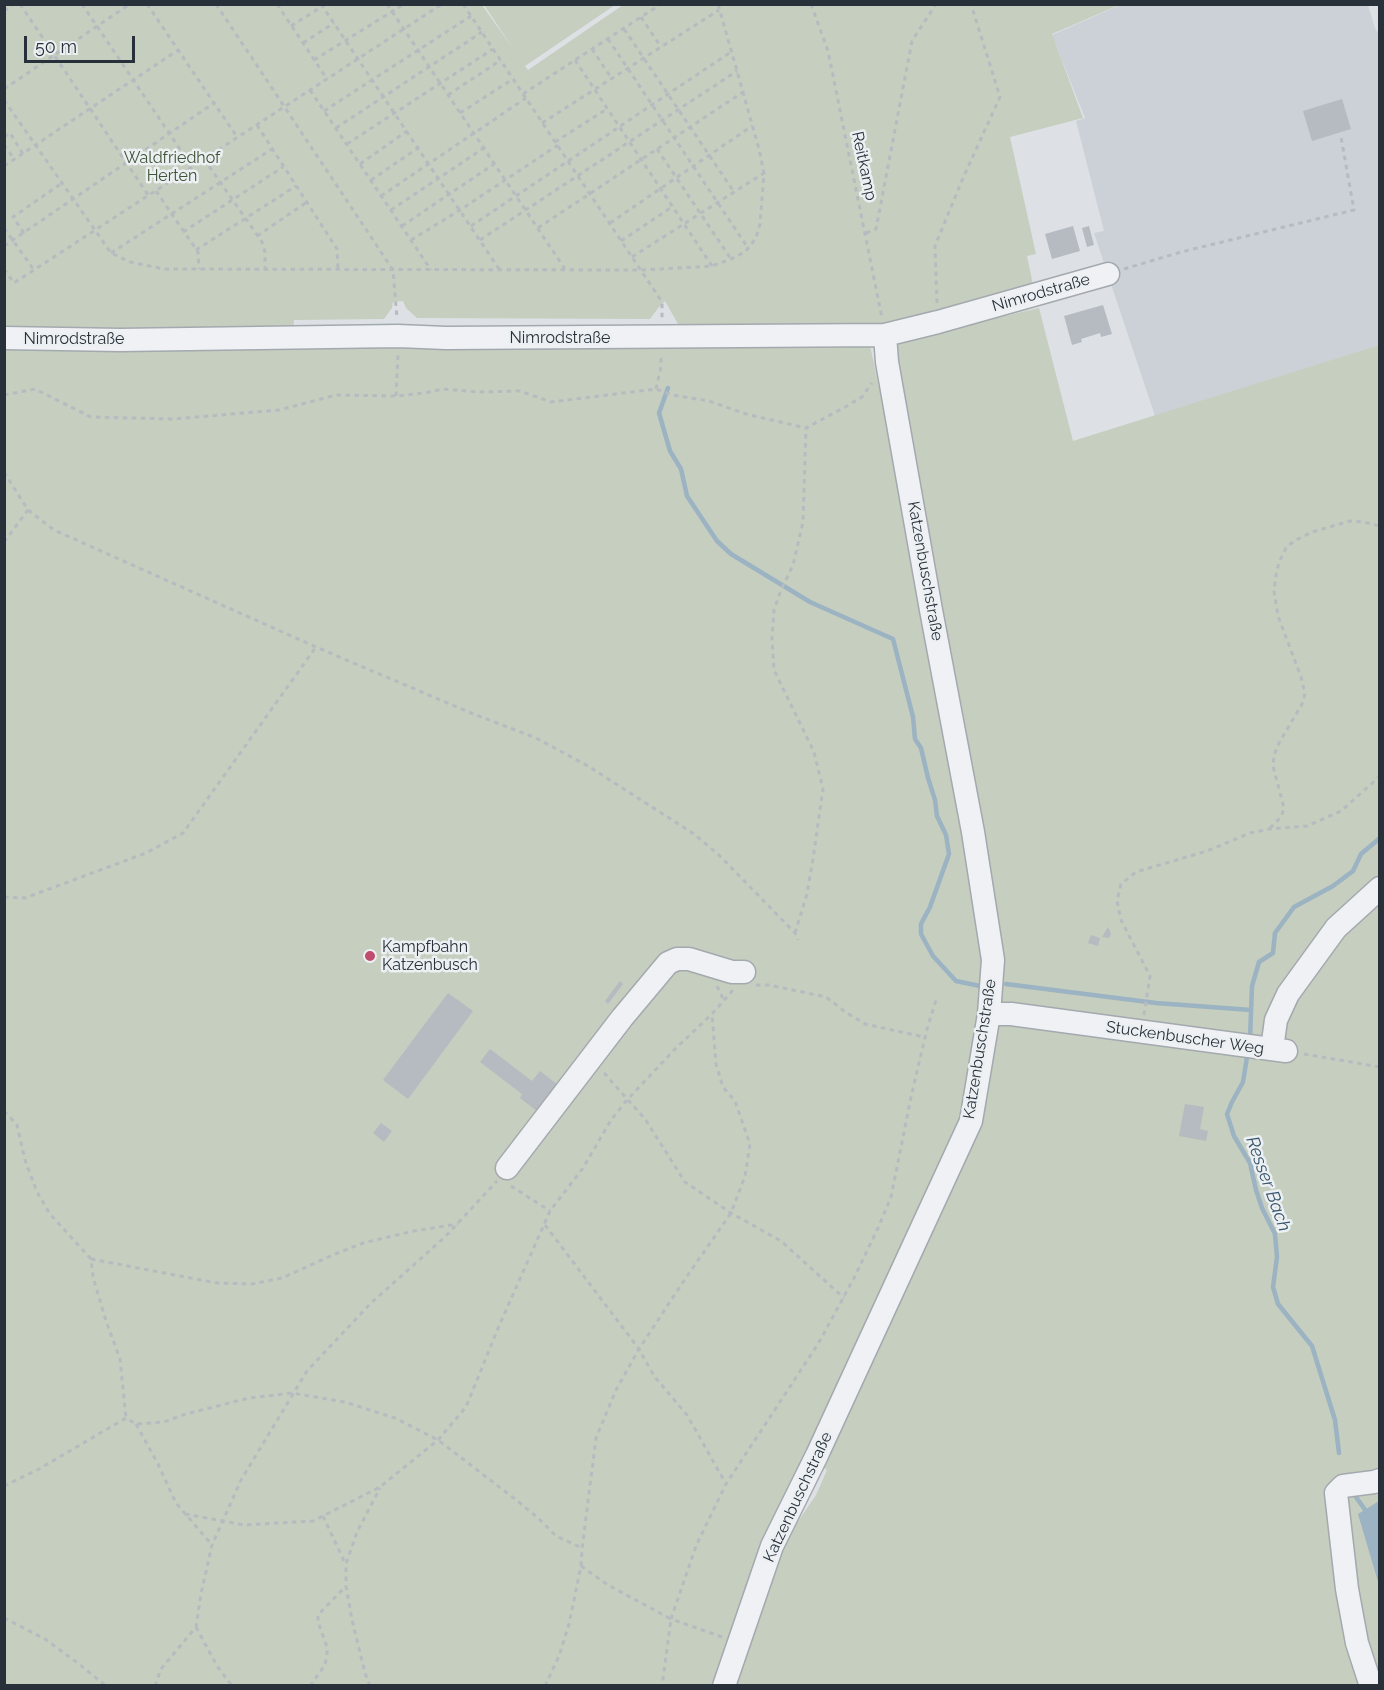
<!DOCTYPE html>
<html>
<head>
<meta charset="utf-8">
<style>
  body { margin:0 }
  #map { position:relative; width:1384px; height:1690px; overflow:hidden; background:#dde1e5; font-family:Raleway,sans-serif }
  canvas { display:block }
  .frame { position:absolute; inset:0; border:6px solid #28313a; pointer-events:none }
  .scale { position:absolute; left:24px; top:36px; width:111px; height:27px; box-sizing:border-box; border:3px solid #28313a; border-top:0; padding-left:8px; font-size:18px; line-height:21px; white-space:nowrap; color:#28313a; -webkit-text-stroke:4px #ecf0f3; paint-order:stroke }
</style>
</head>
<body>
<div id="map">
<canvas width="1384" height="1690"></canvas>
<div class="frame"></div>
<div class="scale">50 m</div>
</div>
<script>
const ctx = document.querySelector('canvas').getContext('2d');
ctx.lineJoin = 'round';
function fillPath(path, color) { ctx.fillStyle = color; ctx.fill(path, 'evenodd'); }
const poly = rows => new Path2D(rows.map(r => 'M' + r).join(''));
function stroke(path, color, width, dash) { ctx.strokeStyle = color; ctx.lineWidth = width; ctx.lineCap = dash ? 'butt' : 'round'; ctx.setLineDash(dash || []); ctx.stroke(path); }
function label(font, color, halo, rows, align = 'center') {
  ctx.font = font + ' Raleway,sans-serif'; ctx.lineWidth = 5; ctx.setLineDash([]); ctx.textBaseline = 'middle'; ctx.strokeStyle = halo; ctx.fillStyle = color; for (const [text, x, y, turn = 0] of rows) {
    ctx.save(); ctx.translate(x, y); ctx.rotate((+turn || 0) * Math.PI / 180); ctx.textAlign = isNaN(turn) ? turn : align; if (halo) ctx.strokeText(text, 0, 0); ctx.fillText(text, 0, 0); ctx.restore();
  }
}
fillPath(poly([
  [1120,5,1368,5,1375,28,1380,36,1379,345,1155,416,1094,233,1104,231,1076,121,1085,118,1052,35]
]), '#cbd1d6');
fillPath(poly([
  [4,5,482,5,514,50,484,5,615,5,525,66,528,70,623,5,1119,5,1052,34,1083,118,1010,137,1036,254,1027,256,1033,285,899,321,863,327,682,331,665,301,659,307,650,319,417,318,406,308,403,301,393,302,392,308,384,319,294,320,293,331,5,332],
  [1039,308,1073,441,1379,345,1379,1685,734,1686,784,1542,816,1495,827,1470,821,1466,996,1030,893,340,945,330],
  [4,345,870,345,926,610,983,932,983,997,963,1121,718,1685,5,1685]
]), '#c5cebf');
fillPath(poly([
  [1379,1501,1379,1585,1358,1514]
]), '#9bb3c2');
stroke(poly([
  [668,388,659,413,670,451,681,469,687,496,717,541,731,554,810,602,893,639,913,717,915,739,921,748,928,778,935,800,937,816,946,835,949,854,930,907,921,924,921,934,933,956,956,981,980,986],
  [1006,984,1156,1003,1251,1010],
  [1250,1039,1252,986,1259,962,1273,953,1275,933,1294,907,1333,886,1353,871,1361,854,1380,838],
  [1247,1057,1243,1082,1232,1102,1227,1114,1234,1136,1250,1163,1256,1190,1262,1208,1275,1234,1277,1257,1273,1287,1278,1304,1312,1346,1335,1420,1339,1453],
  [1356,1497,1368,1514]
]), '#9bb3c2', 4.5);
fillPath(poly([
  [1342,99,1351,129,1312,141,1303,111],
  [1073,226,1080,251,1052,259,1045,234],
  [1089,226,1094,245,1087,247,1082,228],
  [1103,305,1112,334,1101,337,1100,333,1081,339,1082,342,1072,345,1064,316],
  [1108,927,1111,934,1109,938,1102,937],
  [1091,935,1100,938,1098,946,1088,943],
  [620,981,623,984,608,1004,605,1001],
  [448,993,473,1011,408,1099,383,1080],
  [490,1049,532,1081,540,1071,562,1088,542,1115,520,1098,522,1094,480,1062],
  [1185,1104,1204,1107,1200,1129,1208,1131,1206,1141,1179,1136],
  [381,1123,392,1131,384,1142,373,1133]
]), '#b5bbc1');
const minor = poly([
  [4,338,120,340,398,336,446,338,885,335,938,322,1108,274],
  [989,1014,1011,1014,1286,1051],
  [1272,1049,1276,1020,1288,994,1336,928,1380,888],
  [507,1168,622,1018,668,963,677,959,689,959,732,972,744,972],
  [724,1686,772,1546,817,1455,971,1121,989,1014,993,960,973,832,931,610,887,362,885,335],
  [1371,1686,1357,1643,1347,1589,1336,1493,1343,1486,1374,1482,1380,1480]
]);
stroke(minor, '#a3a9ae', 25);
stroke(poly([
  [20,4,148,195],
  [82,4,192,167],
  [147,4,237,137],
  [216,4,393,270,397,318],
  [277,4,327,79],
  [321,4,499,269],
  [387,4,565,269],
  [463,4,662,302,662,320],
  [811,4,828,51,882,318],
  [4,11,14,4],
  [641,17,661,47],
  [291,26,326,4],
  [624,29,734,192],
  [608,39,748,248],
  [303,43,334,23],
  [592,49,612,79],
  [314,60,404,4],
  [575,60,712,266],
  [4,89,130,4],
  [310,90,431,270],
  [523,94,661,4],
  [448,95,501,60],
  [4,100,111,253,130,262,164,269,641,270,712,266,731,259,745,252,756,238,760,224,764,173,759,149,718,4],
  [324,111,471,16],
  [460,113,513,79],
  [542,123,719,10],
  [257,125,337,249,338,270],
  [336,128,482,32],
  [4,137,10,133,23,154],
  [555,142,607,109],
  [347,144,493,49],
  [4,145,15,160],
  [657,149,731,259],
  [204,159,262,242,265,252,265,270],
  [360,164,407,131],
  [4,166,178,50],
  [371,180,418,148],
  [156,191,198,252,199,269],
  [381,196,526,98],
  [391,210,484,148],
  [610,223,752,126],
  [402,226,494,164],
  [471,226,731,52],
  [4,228,34,270],
  [538,228,743,92],
  [183,232,283,167],
  [24,233,13,217,62,183],
  [866,233,876,229,912,41,936,4],
  [257,236,307,202],
  [411,240,460,210,558,145],
  [480,240,737,71],
  [621,241,672,207],
  [4,246,214,103],
  [196,250,296,186],
  [111,253,272,149],
  [632,257,764,173],
  [4,269,14,283,442,4],
  [1124,269,1181,252,1354,210,1341,137],
  [937,303,935,246,963,178,1000,97,971,4],
  [656,389,661,367,661,354],
  [4,395,35,389,91,417,173,419,279,410,336,395,396,396,425,393,443,389,478,392,520,391,551,402,656,389,672,395,709,401,746,414,806,428],
  [396,396,398,354],
  [4,472,28,510,54,530,316,647,471,713,536,738,588,766,694,834,719,855,795,933,798,940],
  [4,542,28,510],
  [1270,828,1281,817,1284,808,1273,766,1274,755,1279,743,1302,704,1305,694,1301,677,1278,616,1274,591,1276,575,1279,562,1286,548,1294,541,1312,532,1350,521,1363,522,1380,526],
  [4,897,25,898,146,853,183,833,316,647],
  [795,933,807,894,813,859,823,789,814,752,774,670,772,638,774,610,781,590,793,565,803,522,806,428,847,406,862,397,872,383],
  [756,985,769,985,826,997,844,1011,865,1024,924,1037],
  [717,986,724,1001],
  [1144,1015,1150,976,1121,920,1117,901,1121,884,1136,872,1207,851,1250,833,1269,829,1307,826,1341,811,1380,776],
  [1304,1054,1380,1067],
  [604,1073,645,1119,685,1182,731,1213,781,1241,844,1298],
  [4,1111,17,1125,25,1160,37,1192,50,1214,91,1259,93,1277,106,1321,120,1359,126,1418],
  [511,1186,550,1211],
  [545,1225,639,1349,654,1376,687,1415,726,1484],
  [91,1259,217,1283,252,1284,282,1278,335,1254,363,1243,414,1231,458,1224],
  [136,1424,158,1464,176,1503,212,1545],
  [4,1486,39,1469,126,1418,136,1424,164,1422,186,1414,249,1398,292,1393,345,1402,395,1418,438,1440,515,1499,538,1518,556,1536,582,1548],
  [185,1514,244,1525,313,1521,380,1487,438,1440,466,1407,499,1326,550,1211,583,1168,611,1120,627,1100,676,1048,712,1014,733,990],
  [323,1516,345,1563],
  [581,1566,608,1585,671,1619,662,1686],
  [4,1618,45,1639,79,1664,106,1686],
  [196,1627,217,1666,232,1686],
  [722,1637,671,1619,696,1546,726,1484,818,1344,854,1278,878,1228,891,1197,911,1097,927,1029,936,1000],
  [155,1686,161,1669,196,1627,201,1594,212,1545,241,1480,307,1371,371,1303,445,1237,497,1181],
  [310,1686,325,1665,327,1654,327,1647,318,1622,318,1615,346,1586],
  [370,1686,365,1673,352,1620,346,1586,346,1564,357,1532,380,1488],
  [545,1686,559,1656,569,1624,581,1566,582,1549,596,1438,616,1390,639,1349,683,1282,731,1213,745,1176,750,1144,735,1101,723,1087,716,1064,712,1014]
]), '#b7bbc0', 3, [4.5, 4.5]);
stroke(minor, '#eff1f4', 22);
for (const [x, y, r, color] of [
  [370,956,6,"#c04c6e"]
]) { const dot = new Path2D(); dot.arc(x, y, r, 0, 2 * Math.PI); ctx.fillStyle = color; ctx.fill(dot); stroke(dot, '#ecf0f3', 2); }
label('16px', '#405437', '#ecf0f3', [
  ["Waldfriedhof",172,158],
  ["Herten",172,176]
]);
label('16px', '#28313a', '#ecf0f3', [
  ["Reitkamp",864,166,78],
  ["Nimrodstraße",1041,293,-16],
  ["Nimrodstraße",560,338],
  ["Nimrodstraße",74,339],
  ["Katzenbuschstraße",925,571,80],
  ["Stuckenbuscher Weg",1185,1038,8],
  ["Katzenbuschstraße",980,1049,-81],
  ["Katzenbuschstraße",798,1497,-65]
]);
label('16px', '#28313a', '#ecf0f3', [
  ["Kampfbahn",382,947],
  ["Katzenbusch",382,965]
], 'left');
label('italic 18px', '#36546a', '#ecf0f3', [
  ["Resser Bach",1268,1184,70]
]);
</script>
</body>
</html>
